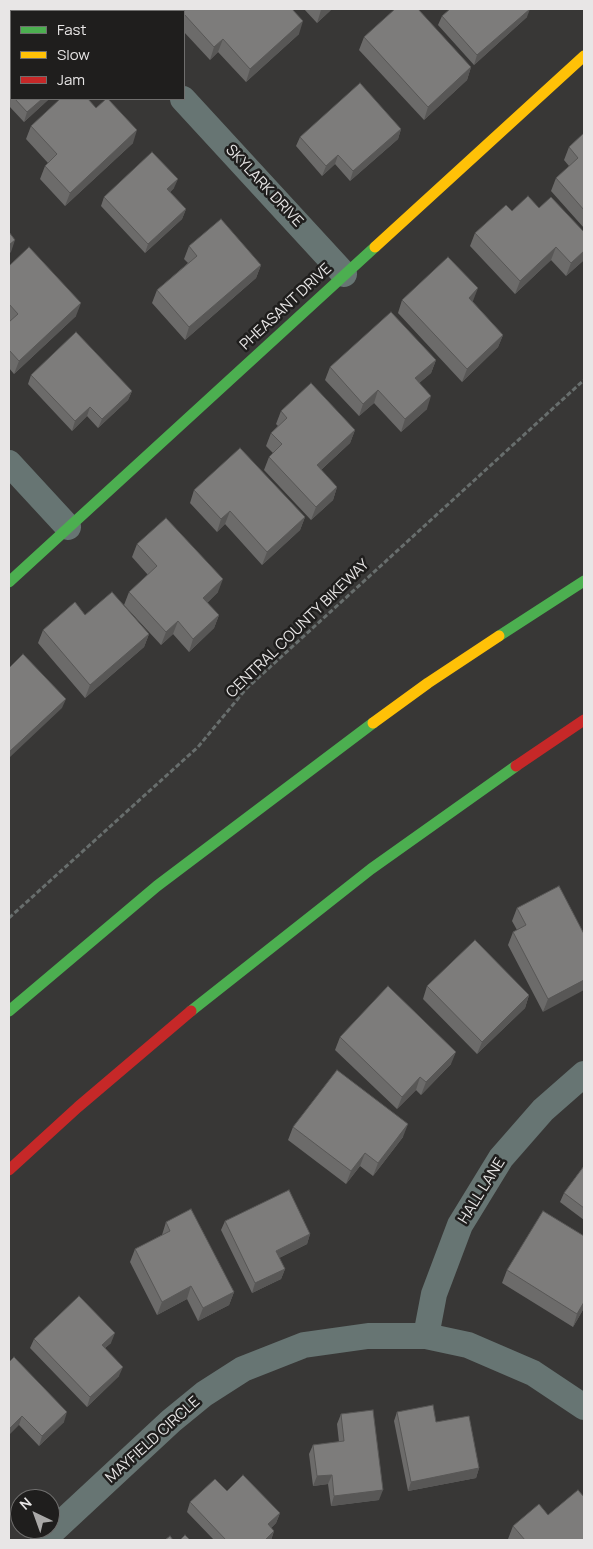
<!DOCTYPE html>
<html>
<head>
<meta charset="utf-8">
<style>
  body { margin:0 }
  #map { position:relative; width:593px; height:1549px; overflow:hidden; background:#383736; font-family:Manrope,sans-serif }
  canvas { display:block }
  .frame { position:absolute; inset:0; border:10px solid #e8e6e6; pointer-events:none }
  .legend { position:absolute; left:10px; top:10px; width:175px; height:90px; box-sizing:border-box; background:#1f1e1d; border:1px solid #6f6e6d; margin:0; padding:6px 9px; list-style:none; font-size:15px; color:#e8e6e6 }
  .legend li { display:flex; align-items:center; gap:10px; height:25px }
  .legend b { width:25px; border:1px solid #6f6e6d }
  .north { position:absolute; left:10px; top:1489px; width:50px; height:50px; box-sizing:border-box; background:#1f1e1d; border:1px solid #6f6e6d; border-radius:50%; rotate:318deg; font-size:14px; font-weight:700; line-height:20px; text-align:center; color:#e8e6e6 }
  .north::after { content:''; display:block; margin:auto; width:18px; height:22px; background:#aaa9a8; clip-path:polygon(50% 0,100% 100%,50% 72%,0 100%) }
</style>
</head>
<body>
<div id="map">
<canvas width="593" height="1549"></canvas>
<div class="frame"></div>
<ul class="legend">
<li><b style="height:6px;background:#4caf50"></b>Fast</li>
<li><b style="height:6px;background:#ffc107"></b>Slow</li>
<li><b style="height:6px;background:#c62828"></b>Jam</li>
</ul>
<div class="north">N</div>
</div>
<script>
const ctx = document.querySelector('canvas').getContext('2d');
ctx.lineJoin = 'round';
const poly = rows => new Path2D(rows.map(r => 'M' + r).join(''));
function stroke(path, color, width, dash) { ctx.strokeStyle = color; ctx.lineWidth = width; ctx.lineCap = dash ? 'butt' : 'round'; ctx.setLineDash(dash || []); ctx.stroke(path); }
function fillPath(path, color) { ctx.fillStyle = color; ctx.fill(path, 'evenodd'); }
function label(font, color, halo, rows, align = 'center') {
  ctx.font = font + ' Manrope,sans-serif'; ctx.lineWidth = 5; ctx.setLineDash([]); ctx.textBaseline = 'middle'; ctx.strokeStyle = halo; ctx.fillStyle = color; for (const [text, x, y, turn = 0] of rows) {
    ctx.save(); ctx.translate(x, y); ctx.rotate((+turn || 0) * Math.PI / 180); ctx.textAlign = isNaN(turn) ? turn : align; if (halo) ctx.strokeText(text, 0, 0); ctx.fillText(text, 0, 0); ctx.restore();
  }
}
stroke(poly([
  [9,918,198,747,246,689,584,380]
]), '#686e6d', 3, [5, 2.5]);
stroke(poly([
  [101,9,103,11],
  [183,99,344,274],
  [9,463,68,527],
  [426,1336,434,1294,460,1225,501,1158,543,1110,584,1074],
  [43,1540,171,1421,204,1394,243,1369,304,1345,368,1336,426,1336,468,1345,533,1373,584,1407]
]), '#677573', 26);
stroke(poly([
  [9,582,375,247],
  [499,636,584,581],
  [9,1011,157,886,373,723],
  [191,1011,371,869,516,766]
]), '#4caf50', 11);
stroke(poly([
  [375,247,584,56],
  [373,723,428,683,499,636]
]), '#ffc107', 11);
stroke(poly([
  [516,766,584,720],
  [9,1170,78,1107,191,1011]
]), '#c62828', 11);
fillPath(poly([
  [177,9,292,9,299,34,246,82,218,52,210,60,184,32,184,11,176,11],
  [304,9,332,9,317,23],
  [442,16,527,17,474,65,438,25],
  [11,29,11,99,49,99,24,122,9,106,9,31],
  [364,37,471,67,467,80,424,120,359,50],
  [96,108,133,143,65,206,40,179,45,166,48,163,26,139,31,126],
  [401,129,398,139,350,181,335,164,322,176,296,146,300,137],
  [584,133,584,228,551,191,556,178,569,166,564,160,569,147],
  [174,188,170,192,186,209,182,219,145,253,101,206,104,197],
  [539,208,584,232,584,260,566,276,551,260,515,294,470,246,475,233,512,211],
  [189,246,261,265,256,278,185,340,152,303,157,290,188,263,184,259],
  [9,266,76,316,14,374,9,368],
  [402,300,473,301,473,302,503,335,498,347,462,382,398,313],
  [436,360,431,373,419,383,427,409,401,432,374,403,359,416,325,380,330,367],
  [31,375,132,391,128,400,98,428,87,416,72,431,28,384],
  [281,411,355,430,350,443,321,470,337,487,333,500,311,520,264,470,269,457,273,453,266,446,271,433,278,426,276,424],
  [194,490,305,517,300,530,262,565,225,524,217,532,190,503],
  [137,544,218,592,207,603,219,615,214,628,189,652,173,634,161,645,124,605,129,592,148,575,132,557],
  [85,615,149,634,144,647,85,698,38,643,43,630],
  [517,908,584,934,543,1012,508,945,513,932,517,930,512,921],
  [427,986,529,995,525,1008,477,1054,423,999],
  [340,1037,451,1064,421,1095,416,1090,397,1109,335,1050],
  [293,1127,403,1137,373,1176,360,1166,346,1184,288,1140],
  [584,1166,584,1220,560,1202,564,1193],
  [225,1221,310,1234,307,1244,279,1258,285,1269,281,1279,252,1293,221,1230],
  [166,1222,234,1292,229,1305,198,1321,187,1299,157,1315,130,1262,135,1249,162,1235],
  [584,1236,584,1308,573,1327,502,1283,507,1270],
  [34,1339,111,1343,105,1348,119,1376,87,1407,30,1348],
  [9,1362,64,1422,39,1446,19,1425],
  [397,1412,436,1422,479,1468,476,1478,408,1491,394,1421],
  [341,1414,379,1500,331,1506,328,1484,313,1486,309,1454,313,1445,339,1442,337,1424],
  [227,1491,280,1513,276,1523,271,1528,274,1531,271,1540,214,1540,187,1512,190,1502],
  [548,1515,584,1540,510,1540,508,1539,513,1526]
]), '#6c6b6a');
fillPath(poly([
  [322,9,332,9,317,23,321,10],
  [530,9,527,17,474,65,477,55],
  [303,21,299,34,246,82,250,69],
  [223,39,218,52,210,60,214,47],
  [471,67,467,80,424,120,428,107],
  [42,99,49,99,24,122,27,112],
  [401,129,398,139,350,181,353,171],
  [137,130,133,143,65,206,70,193],
  [338,155,335,164,322,176,326,166],
  [178,179,174,188,164,199,167,189],
  [186,209,182,219,145,253,148,244],
  [15,240,11,252,9,254,9,245],
  [556,247,551,260,515,294,520,281],
  [584,251,584,260,566,276,571,263],
  [261,265,256,278,185,340,189,327],
  [478,288,473,301,464,311,469,298],
  [81,303,76,316,14,374,19,361],
  [503,335,498,347,462,382,467,369],
  [436,360,431,373,410,391,415,378],
  [378,390,374,403,359,416,363,404],
  [132,391,128,400,98,428,102,419],
  [431,396,427,409,401,432,405,419],
  [90,407,87,416,72,431,75,421],
  [355,430,350,443,312,478,317,465],
  [337,487,333,500,311,520,316,507],
  [230,511,225,524,217,532,221,519],
  [305,517,300,530,262,565,267,552],
  [223,579,218,592,198,611,203,598],
  [219,615,214,628,189,652,193,639],
  [178,621,173,634,161,645,166,632],
  [149,634,144,647,85,698,90,685],
  [66,699,62,708,9,758,9,752],
  [584,980,584,990,543,1012,548,999],
  [529,995,525,1008,477,1054,482,1042],
  [456,1052,451,1064,421,1095,426,1082],
  [420,1077,416,1090,397,1109,402,1097],
  [408,1124,403,1137,373,1176,378,1163],
  [365,1153,360,1166,346,1184,351,1171],
  [310,1234,307,1244,273,1261,276,1251],
  [285,1269,281,1279,252,1293,255,1283],
  [191,1286,187,1299,157,1315,162,1302],
  [234,1292,229,1305,198,1321,203,1308],
  [584,1302,584,1308,573,1327,577,1314],
  [115,1333,111,1343,98,1354,102,1345],
  [123,1367,119,1376,87,1407,90,1397],
  [67,1412,64,1422,39,1446,42,1436],
  [22,1416,19,1425,9,1435,9,1429],
  [479,1468,476,1478,408,1491,411,1482],
  [332,1475,328,1484,313,1486,317,1476],
  [383,1490,379,1500,331,1506,334,1496],
  [280,1513,276,1523,265,1534,268,1524],
  [274,1531,271,1540,265,1540]
]), '#585756');
const building = poly([
  [179,9,292,9,303,21,250,69,223,39,214,47,184,14,184,11,181,11,179,9],
  [395,9,418,9,471,67,428,107,364,37,395,9],
  [450,9,530,9,477,55,442,16,450,9],
  [11,29,11,95,9,92,9,31,11,29],
  [360,83,401,129,353,171,338,155,326,166,300,137,360,83],
  [15,99,42,99,27,112,15,99],
  [60,99,88,99,96,108,106,99,108,99,137,130,70,193,45,166,57,154,31,126,60,99],
  [584,133,584,210,556,178,578,158,569,147,584,133],
  [152,152,178,179,167,189,186,209,148,244,104,197,152,152],
  [528,196,539,208,551,197,584,232,584,251,571,263,556,247,520,281,475,233,506,205,512,211,528,196],
  [221,219,261,265,189,327,157,290,197,256,189,246,221,219],
  [9,232,15,240,9,245,9,232],
  [29,247,81,303,19,361,9,350,9,322,18,314,9,304,9,266,29,247],
  [448,257,478,288,469,298,503,335,467,369,402,300,448,257],
  [391,312,436,360,415,378,431,396,405,419,378,390,363,404,330,367,391,312],
  [76,332,132,391,102,419,90,407,75,421,31,375,76,332],
  [311,383,355,430,317,465,337,487,316,507,269,457,282,444,271,433,287,418,281,411,311,383],
  [240,448,305,517,267,552,230,511,221,519,194,490,240,448],
  [166,518,223,579,203,598,219,615,193,639,178,621,166,632,129,592,157,566,137,544,166,518],
  [112,592,149,634,90,685,43,630,75,602,85,615,112,592],
  [23,654,66,699,9,752,9,668,23,654],
  [559,886,584,934,584,980,548,999,513,932,526,925,517,908,559,886],
  [475,940,529,995,482,1042,427,986,475,940],
  [388,986,456,1052,426,1082,420,1077,402,1097,340,1037,388,986],
  [337,1070,408,1124,378,1163,365,1153,351,1171,293,1127,337,1070],
  [584,1166,584,1208,564,1193,584,1166],
  [289,1190,310,1234,276,1251,285,1269,255,1283,225,1221,289,1190],
  [191,1209,234,1292,203,1308,191,1286,162,1302,135,1249,170,1231,166,1222,191,1209],
  [543,1211,584,1236,584,1302,577,1314,507,1270,543,1211],
  [79,1296,115,1333,102,1345,123,1367,90,1397,34,1339,79,1296],
  [14,1357,67,1412,42,1436,22,1416,9,1429,9,1362,14,1357],
  [433,1405,436,1422,469,1416,479,1468,411,1482,397,1412,433,1405],
  [373,1410,383,1490,334,1496,332,1475,317,1476,313,1445,344,1441,341,1414,373,1410],
  [243,1475,280,1513,268,1524,274,1531,265,1540,226,1540,190,1502,215,1479,227,1491,243,1475],
  [578,1490,584,1497,584,1540,525,1540,513,1526,539,1504,548,1515,578,1490],
  [185,1535,190,1540,180,1540,185,1535],
  [170,1536,173,1540,165,1540,170,1536]
]);
fillPath(building, '#7d7c7b');
stroke(building, '#585756', 1);
label('15px', '#e8e6e6', '#1f1e1d', [
  ["SKYLARK DRIVE",264,186,47],
  ["PHEASANT DRIVE",286,307,-43],
  ["CENTRAL COUNTY BIKEWAY",298,629,-44],
  ["HALL LANE",482,1191,-58],
  ["MAYFIELD CIRCLE",153,1440,-42]
]);
</script>
</body>
</html>
